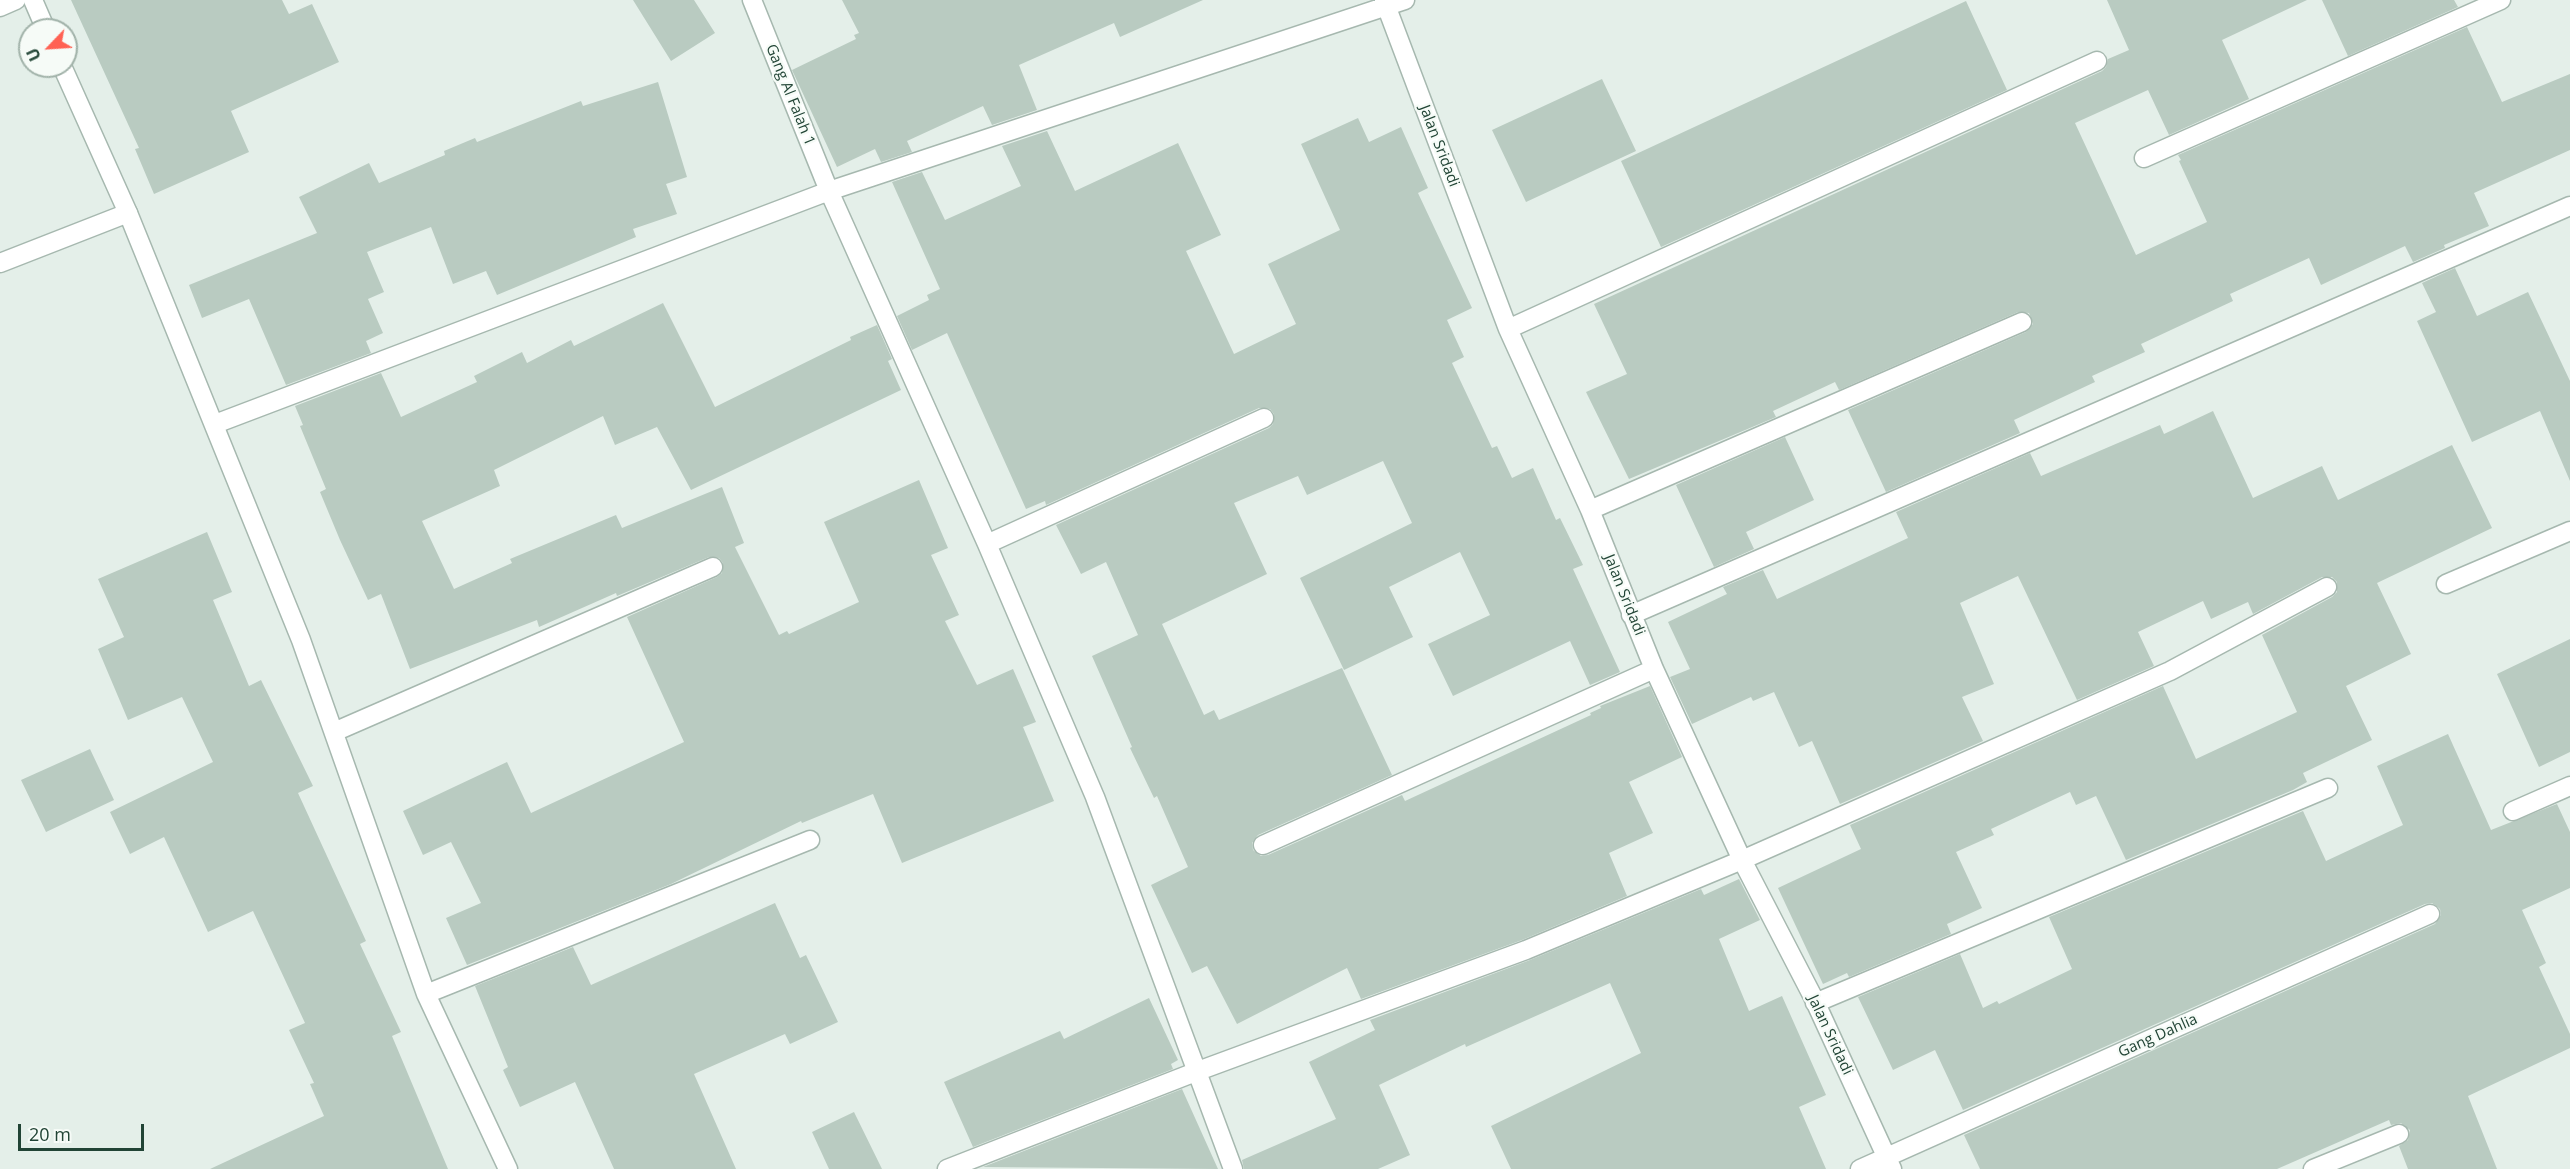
<!DOCTYPE html>
<html>
<head>
<meta charset="utf-8">
<style>
  body { margin:0 }
  #map { position:relative; width:2570px; height:1169px; overflow:hidden; background:#e4efe9; font-family:"Open Sans",sans-serif }
  canvas { display:block }
  .north { position:absolute; left:18px; top:18px; width:60px; height:60px; box-sizing:border-box; background:#f6fbf7; border:2px solid #a1b2a9; border-radius:50%; rotate:245deg; font-size:16px; font-weight:700; line-height:24px; text-align:center; color:#214435 }
  .north::after { content:''; display:block; margin:auto; width:21px; height:27px; background:#ff6153; clip-path:polygon(50% 0,100% 100%,50% 72%,0 100%) }
  .scale { position:absolute; left:18px; top:1124px; width:126px; height:27px; box-sizing:border-box; border:3px solid #214435; border-top:0; padding-left:8px; font-size:18px; line-height:21px; white-space:nowrap; color:#214435; -webkit-text-stroke:4px #f6fbf7; paint-order:stroke }
</style>
</head>
<body>
<div id="map">
<canvas width="2570" height="1169"></canvas>
<div class="north">U</div>
<div class="scale">20 m</div>
</div>
<script>
const ctx = document.querySelector('canvas').getContext('2d');
ctx.lineJoin = 'round';
function fillPath(path, color) { ctx.fillStyle = color; ctx.fill(path, 'evenodd'); }
const poly = rows => new Path2D(rows.map(r => 'M' + r).join(''));
function stroke(path, color, width, dash) { ctx.strokeStyle = color; ctx.lineWidth = width; ctx.lineCap = dash ? 'butt' : 'round'; ctx.setLineDash(dash || []); ctx.stroke(path); }
function label(font, color, halo, rows, align = 'center') {
  ctx.font = font + ' "Open Sans",sans-serif'; ctx.lineWidth = 4.5; ctx.setLineDash([]); ctx.textBaseline = 'middle'; ctx.strokeStyle = halo; ctx.fillStyle = color; for (const [text, x, y, turn = 0] of rows) {
    ctx.save(); ctx.translate(x, y); ctx.rotate((+turn || 0) * Math.PI / 180); ctx.textAlign = isNaN(turn) ? turn : align; if (halo) ctx.strokeText(text, 0, 0); ctx.fillText(text, 0, 0); ctx.restore();
  }
}
fillPath(poly([
  [71,0,282,0,289,14,312,4,339,62,231,111,249,152,154,194,135,149,139,148],
  [633,0,694,0,715,33,671,61],
  [842,0,1203,0,1120,37,1114,23,1019,65,1037,110,992,125,983,106,907,141,912,152,881,162,875,149,837,167,792,70,856,39,854,35,859,33],
  [2107,0,2307,0,2222,40,2249,99,2169,135,2148,90,2075,123,2136,255,2207,222,2179,161,2181,160,2178,155,2467,27,2502,102,2570,74,2570,150,2474,193,2489,226,2444,245,2445,248,2413,262,2405,246,2321,285,2309,258,2230,294,2233,301,2141,344,2145,352,2092,376,2095,382,2014,420,2020,433,1886,492,1848,410,2026,332,2033,324,2029,313,2018,312,1839,390,1835,382,1773,411,1776,417,1629,479,1586,392,1627,374,1594,304,2102,71,2106,67,2108,59,2129,50],
  [2322,0,2454,0,2458,7,2348,56],
  [1966,1,2007,90,1661,247,1621,161],
  [1602,79,1636,151,1526,202,1492,130],
  [658,82,687,177,666,184,677,214,633,229,636,237,497,295,486,271,453,284,431,227,367,252,384,292,368,299,383,333,366,341,371,353,286,385,249,299,202,318,189,285,317,233,299,197,369,163,379,183,445,155,444,151,475,138,477,142,581,101,583,106],
  [1358,118,1369,142,1401,127,1428,188,1418,193,1472,308,1447,320,1464,357,1452,363,1492,448,1497,446,1512,478,1533,468,1556,520,1560,518,1583,565,1573,569,1620,672,1590,685,1570,641,1453,696,1428,644,1490,615,1460,552,1389,587,1413,637,1344,670,1300,578,1412,523,1383,461,1307,495,1298,476,1234,503,1267,574,1162,624,1204,715,1214,710,1219,720,1342,668,1392,775,1258,835,1252,843,1253,850,1261,856,1268,855,1402,795,1405,801,1591,715,1590,713,1601,708,1600,706,1650,686,1682,757,1629,782,1653,833,1609,853,1627,896,1522,940,1361,999,1347,968,1237,1024,1207,966,1192,973,1151,885,1188,867,1157,796,1154,798,1130,748,1132,747,1092,656,1138,635,1106,562,1081,574,1056,525,1269,428,1273,424,1274,414,1270,409,1259,408,1046,505,1045,501,1026,509,947,333,912,350,897,316,929,300,927,295,940,289,892,182,922,172,945,220,1021,186,1002,146,1047,131,1075,191,1178,143,1221,235,1186,251,1234,354,1296,324,1268,264,1340,230,1301,144],
  [2455,268,2477,316,2528,292,2570,381,2570,481,2540,411,2472,442,2417,321,2436,312,2422,283],
  [663,303,715,407,851,340,850,337,877,325,892,359,888,361,901,390,691,490,657,427,615,445,603,416,494,470,500,486,422,521,454,589,512,563,510,559,616,515,622,528,722,487,744,543,735,547,779,635,787,631,789,634,859,602,824,522,919,480,948,548,931,555,959,615,945,621,977,685,1013,669,1036,722,1023,727,1054,801,902,863,873,794,802,823,801,821,671,884,467,965,446,918,481,903,451,842,423,855,403,811,507,762,531,813,684,742,627,617,717,577,722,573,723,563,719,558,709,557,617,596,616,593,539,627,537,620,410,669,381,594,368,600,340,540,320,492,326,489,300,426,303,425,295,406,381,373,401,417,477,382,474,376,522,352,527,363,571,340,574,346],
  [2213,411,2253,498,2322,466,2338,500,2452,445,2492,528,2377,583,2411,654,2346,686,2372,740,2303,773,2307,782,2293,790,2126,860,2096,796,2076,805,2070,792,1991,829,1994,835,1956,852,1982,908,1947,924,1951,934,1849,977,1847,973,1823,984,1778,888,1861,849,1850,825,2163,686,2196,759,2297,712,2262,635,2332,597,2337,592,2337,582,2332,577,2322,577,2253,614,2248,602,2211,619,2203,601,2138,632,2154,666,2077,700,2018,576,1960,603,1994,684,1962,697,1983,741,1840,804,1812,741,1799,747,1774,692,1753,701,1751,697,1692,724,1670,677,1690,669,1668,622,1727,594,1723,587,1763,570,1777,599,1908,538,1896,512,2030,453,2041,476,2160,425,2164,434],
  [1785,437,1814,500,1746,532,1754,549,1714,567,1676,485],
  [207,532,232,592,213,600,249,686,261,680,313,786,298,793,366,941,360,944,401,1032,392,1036,448,1169,210,1169,324,1116,310,1084,314,1083,289,1030,305,1023,253,911,208,932,164,837,130,854,110,812,213,762,182,697,128,720,98,649,124,637,98,579],
  [2570,639,2570,752,2539,767,2497,674],
  [2448,734,2491,830,2557,804,2570,832,2570,888,2522,910,2546,963,2539,967,2570,1034,2570,1048,2468,1096,2497,1169,2408,1169,2399,1146,2408,1140,2410,1130,2401,1123,2391,1125,2389,1120,2277,1169,1980,1169,1964,1135,2435,924,2441,915,2440,909,2432,903,2425,904,1963,1110,1935,1050,1893,1070,1858,997,1960,954,1983,1008,1997,1001,1999,1004,2072,969,2049,917,2303,811,2326,861,2403,825,2377,766],
  [90,749,114,800,46,832,21,780],
  [1739,879,1760,920,1719,939,1749,1011,1782,996,1826,1095,1799,1107,1826,1169,1511,1169,1491,1126,1641,1053,1610,983,1466,1047,1465,1044,1379,1085,1410,1155,1378,1169,1244,1169,1242,1160,1336,1119,1309,1062,1375,1030,1370,1020,1530,960,1701,889,1704,895],
  [775,903,800,958,806,955,838,1022,790,1044,785,1034,694,1074,736,1169,614,1169,575,1082,520,1107,503,1070,508,1067,475,986,573,947,591,985],
  [1149,998,1178,1060,1171,1064,1173,1069,973,1147,944,1082,1060,1031,1064,1039],
  [1182,1089,1218,1169,983,1167],
  [854,1112,882,1169,829,1169,812,1132]
]), '#b9cbc1');
const service = poly([
  [0,7,16,0],
  [0,263,128,213]
]);
const minor = poly([
  [33,0,46,30],
  [752,0,829,191,987,544,1095,797,1233,1169],
  [1384,0,1508,329,1590,510,1654,669,1742,860,1813,997,1892,1169],
  [62,66,128,213,301,640,426,994,508,1169],
  [2144,158,2501,0],
  [1508,329,2097,61],
  [215,424,829,191,1405,0],
  [1590,510,2022,322],
  [987,544,1264,418],
  [2446,584,2570,531],
  [1631,615,2570,206],
  [334,732,713,567],
  [2513,811,2570,786],
  [1263,845,1654,669],
  [426,994,810,840],
  [1815,1003,2328,788],
  [947,1169,1198,1071,1526,950,1742,860,2170,671,2327,587],
  [1860,1169,2430,914],
  [2313,1169,2399,1134]
]);
stroke(service, '#a6b8af', 21);
stroke(minor, '#a6b8af', 21);
stroke(service, '#fff', 18);
stroke(minor, '#fff', 18);
label('15px', '#214435', '#f6fbf7', [
  ["Gang Al Falah 1",790,95,68],
  ["Jalan Sridadi",1439,146,69],
  ["Jalan Sridadi",1624,595,68],
  ["Jalan Sridadi",1830,1035,65],
  ["Gang Dahlia",2158,1036,-24]
]);
</script>
</body>
</html>
